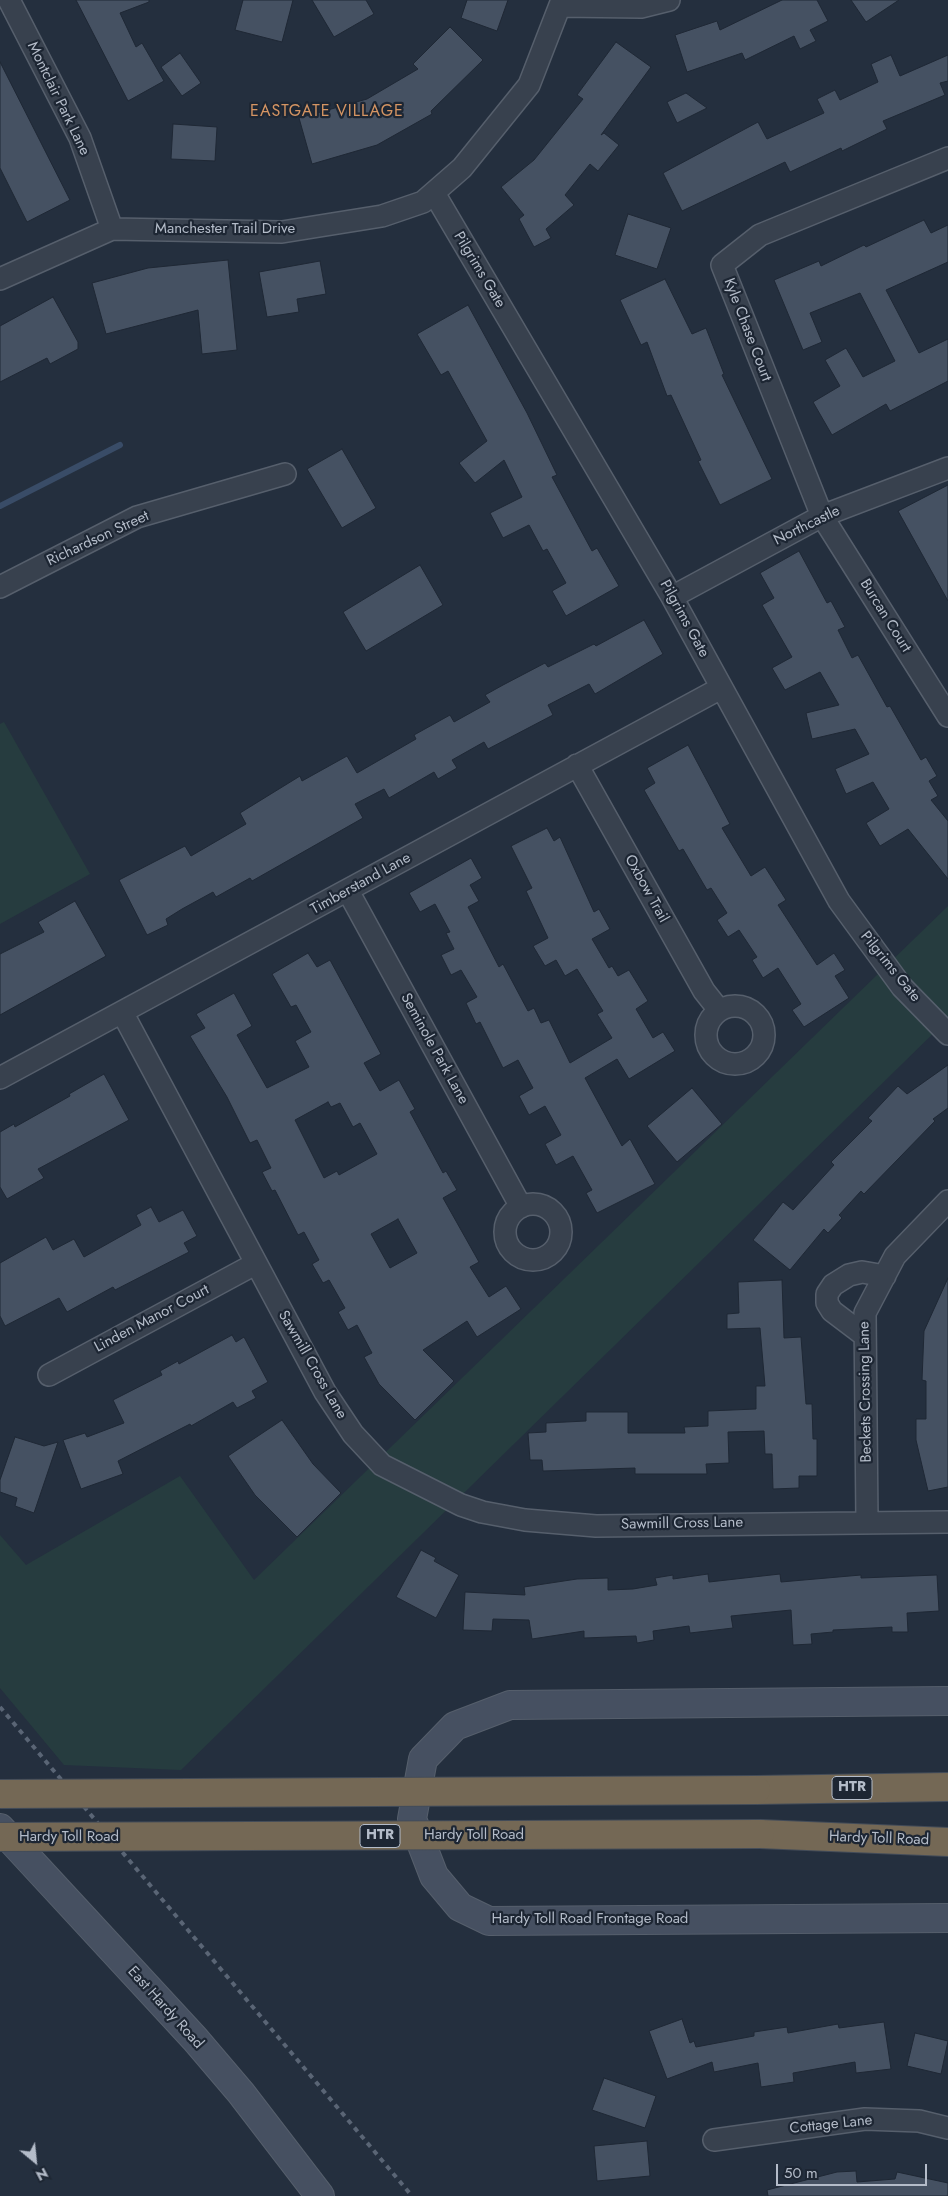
<!DOCTYPE html>
<html>
<head>
<meta charset="utf-8">
<style>
  body { margin:0 }
  #map { position:relative; width:948px; height:2196px; overflow:hidden; background:#242f3e; font-family:Jost,sans-serif }
  canvas { display:block }
  .north { position:absolute; left:10px; top:2136px; width:50px; height:50px; -webkit-text-stroke:4px #1d2633; paint-order:stroke; rotate:152deg; font-size:14px; font-weight:700; line-height:20px; text-align:center; color:#b4bcc9 }
  .north::after { content:''; display:block; margin:auto; width:18px; height:22px; background:#b4bcc9; clip-path:polygon(50% 0,100% 100%,50% 72%,0 100%) }
  .scale { position:absolute; left:776px; top:2164px; width:151px; height:22px; box-sizing:border-box; border:2px solid #b4bcc9; border-top:0; padding-left:6px; font-size:15px; line-height:18px; white-space:nowrap; color:#b4bcc9; -webkit-text-stroke:4px #1d2633; paint-order:stroke }
</style>
</head>
<body>
<div id="map">
<canvas width="948" height="2196"></canvas>
<div class="north">N</div>
<div class="scale">50 m</div>
</div>
<script>
const ctx = document.querySelector('canvas').getContext('2d');
ctx.lineJoin = 'round';
function fillPath(path, color) { ctx.fillStyle = color; ctx.fill(path, 'evenodd'); }
const poly = rows => new Path2D(rows.map(r => 'M' + r).join(''));
function stroke(path, color, width, dash) { ctx.strokeStyle = color; ctx.lineWidth = width; ctx.lineCap = dash ? 'butt' : 'round'; ctx.setLineDash(dash || []); ctx.stroke(path); }
function label(font, color, halo, rows, align = 'center') {
  ctx.font = font + ' Jost,sans-serif'; ctx.lineWidth = 4.5; ctx.setLineDash([]); ctx.textBaseline = 'middle'; ctx.strokeStyle = halo; ctx.fillStyle = color; for (const [text, x, y, turn = 0] of rows) {
    ctx.save(); ctx.translate(x, y); ctx.rotate((+turn || 0) * Math.PI / 180); ctx.textAlign = isNaN(turn) ? turn : align; if (halo) ctx.strokeText(text, 0, 0); ctx.fillText(text, 0, 0); ctx.restore();
  }
}
fillPath(poly([
  [4,722,90,874,0,924,0,724],
  [948,906,948,1019,181,1770,64,1765,0,1688,0,1535,26,1565,180,1476,254,1580]
]), '#263c3f');
stroke(poly([
  [0,506,120,445]
]), '#394c67', 6);
const building = poly([
  [76,0,149,0,149,2,120,13,136,47,142,43,164,81,128,101,76,0],
  [243,0,293,0,282,42,235,30,243,0],
  [312,0,366,0,374,14,334,37,312,0],
  [467,0,508,0,497,31,461,18,467,0],
  [782,0,817,0,828,21,810,30,816,41,800,49,794,36,745,60,742,53,687,72,675,35,717,21,720,30,782,0],
  [851,0,899,0,866,22,851,0],
  [450,27,483,60,431,111,432,114,377,145,312,164,299,118,367,99,418,69,413,64,450,27],
  [616,42,651,67,601,135,604,133,619,145,598,171,590,164,565,195,574,205,546,229,551,238,534,247,519,219,524,215,501,187,534,160,583,99,577,95,616,42],
  [180,53,201,83,182,96,161,67,180,53],
  [891,55,900,76,948,55,948,81,940,83,945,95,883,121,887,129,842,151,841,148,790,172,785,162,682,211,663,173,758,122,767,139,824,113,817,99,835,90,840,100,878,82,871,64,891,55],
  [0,62,70,200,27,222,0,168,0,62],
  [686,93,707,108,677,123,667,102,686,93],
  [173,124,217,127,215,161,171,159,173,124],
  [628,214,671,228,657,269,615,255,628,214],
  [924,220,931,233,948,225,948,262,886,290,919,353,948,339,948,381,890,411,886,404,832,435,813,402,840,386,825,360,846,348,863,377,895,361,860,293,810,313,822,342,803,350,774,280,819,261,821,266,864,245,866,247,924,220],
  [228,260,237,350,202,354,198,310,106,334,92,283,148,268,228,260],
  [320,261,326,294,297,299,299,312,267,317,259,272,320,261],
  [665,279,692,334,706,328,724,374,722,375,772,479,720,505,698,461,701,460,671,395,667,396,647,342,641,345,620,300,665,279],
  [53,297,78,342,78,349,50,364,47,358,0,382,0,326,53,297],
  [468,305,527,413,557,475,552,477,592,551,597,548,619,586,566,616,552,591,566,583,547,549,543,551,529,525,503,538,490,513,522,497,504,460,475,483,459,463,487,441,448,371,441,375,417,334,468,305],
  [342,449,376,508,342,528,307,469,342,449],
  [948,485,948,601,898,511,948,485],
  [799,551,827,603,831,601,845,627,838,630,852,658,858,655,887,707,890,706,921,760,926,757,937,776,929,781,938,796,931,800,948,821,948,879,908,829,880,846,866,823,889,809,873,782,846,794,835,769,869,754,855,729,812,739,806,713,839,705,820,672,785,690,772,668,792,657,762,605,774,598,760,573,799,551],
  [420,565,443,605,366,651,343,612,420,565],
  [644,620,663,654,595,694,589,684,548,705,553,715,488,749,484,742,452,760,457,768,438,779,434,772,389,798,384,789,355,804,363,818,252,881,250,878,216,897,213,892,182,909,166,919,168,925,147,935,119,880,185,846,191,856,246,824,240,813,300,776,302,781,347,756,357,773,416,739,414,735,450,715,454,722,490,702,485,695,503,685,545,663,548,667,594,644,596,646,644,620],
  [688,745,730,824,722,828,751,876,765,867,786,900,778,905,817,965,834,953,845,970,835,976,849,998,804,1027,792,1010,801,1004,778,968,763,978,752,960,757,957,739,930,728,937,717,920,727,913,711,888,707,890,683,849,679,851,644,790,655,783,647,768,688,745],
  [547,828,554,841,560,837,594,912,599,909,610,929,592,939,609,968,612,966,618,976,629,970,648,1001,636,1009,653,1038,663,1032,675,1051,629,1079,617,1059,585,1078,622,1146,630,1139,655,1184,597,1213,586,1193,592,1190,573,1156,556,1165,545,1144,561,1135,545,1106,529,1115,519,1096,533,1088,518,1060,503,1068,480,1022,476,1024,466,1003,477,997,461,970,451,975,441,955,454,949,446,933,450,932,435,904,420,912,409,893,471,858,482,878,470,885,479,901,468,907,499,967,503,964,528,1011,534,1008,541,1023,549,1020,570,1063,612,1038,597,1014,603,1011,577,969,565,976,556,960,545,966,533,946,548,938,526,891,532,888,511,846,547,828],
  [75,901,106,956,0,1015,0,954,44,932,38,922,75,901],
  [308,953,317,967,330,960,381,1054,364,1063,380,1091,399,1080,415,1109,410,1112,443,1173,446,1171,457,1190,443,1198,479,1262,470,1267,489,1297,506,1286,521,1309,477,1337,467,1321,423,1350,454,1381,415,1420,379,1384,364,1357,372,1353,357,1325,348,1330,338,1312,345,1308,329,1280,323,1283,312,1264,319,1260,304,1232,298,1235,275,1190,272,1191,262,1172,271,1168,257,1140,250,1143,227,1097,190,1036,205,1028,196,1014,234,993,252,1026,237,1035,267,1088,309,1067,295,1041,311,1032,296,1005,291,1007,272,974,308,953],
  [328,1102,331,1107,340,1103,353,1127,360,1123,377,1154,339,1175,337,1171,324,1178,295,1120,328,1102],
  [398,1219,417,1253,390,1268,371,1234,398,1219],
  [948,1065,948,1108,933,1119,935,1121,864,1194,861,1191,839,1215,842,1218,828,1233,824,1229,790,1270,753,1240,783,1202,793,1210,834,1165,831,1162,872,1121,868,1118,898,1086,907,1094,948,1065],
  [104,1074,129,1120,38,1169,44,1178,7,1199,0,1187,0,1132,14,1124,15,1127,70,1096,69,1094,104,1074],
  [692,1088,722,1124,677,1162,647,1126,692,1088],
  [151,1207,159,1222,183,1210,197,1236,184,1243,189,1252,115,1290,113,1287,67,1312,59,1298,5,1326,0,1316,0,1263,46,1237,53,1250,74,1239,84,1257,141,1225,136,1215,151,1207],
  [948,1278,948,1487,928,1491,916,1440,916,1419,926,1419,926,1381,922,1380,924,1331,948,1278],
  [782,1280,784,1338,801,1337,806,1404,812,1404,813,1439,817,1439,817,1476,799,1476,799,1488,773,1489,772,1454,765,1454,764,1431,728,1432,729,1463,706,1464,707,1474,635,1474,635,1468,543,1471,542,1460,530,1460,528,1433,546,1432,546,1423,586,1421,586,1412,628,1412,628,1433,685,1433,684,1427,708,1426,708,1411,756,1409,756,1386,765,1386,760,1328,727,1329,727,1314,739,1313,738,1282,782,1280],
  [232,1335,236,1342,244,1337,268,1382,252,1391,256,1398,237,1408,233,1402,191,1426,190,1424,118,1461,123,1474,81,1489,63,1440,85,1433,87,1437,124,1423,113,1400,162,1375,160,1371,178,1361,179,1364,232,1335],
  [282,1420,313,1464,341,1493,297,1537,255,1495,228,1456,282,1420],
  [15,1437,44,1446,58,1442,34,1513,15,1506,17,1498,0,1492,0,1480,15,1437],
  [421,1550,436,1558,434,1561,459,1575,436,1618,396,1597,421,1550],
  [708,1574,709,1582,780,1574,781,1582,861,1575,861,1578,937,1575,939,1611,907,1613,908,1632,892,1632,892,1627,833,1630,833,1632,811,1634,812,1644,793,1645,791,1610,731,1616,733,1628,690,1633,689,1626,653,1631,654,1640,637,1643,636,1636,584,1638,584,1631,532,1639,529,1620,493,1619,492,1631,463,1630,465,1592,525,1595,524,1587,577,1579,608,1578,608,1590,633,1589,657,1585,655,1578,673,1575,673,1579,708,1574],
  [682,2019,690,2043,694,2041,696,2047,754,2036,754,2032,787,2027,788,2033,838,2024,839,2028,884,2022,891,2069,856,2073,855,2062,793,2073,794,2082,761,2087,758,2063,714,2072,712,2062,667,2079,649,2031,682,2019],
  [915,2033,948,2041,941,2074,907,2066,915,2033],
  [604,2078,656,2096,645,2128,592,2110,604,2078],
  [647,2141,650,2176,597,2181,594,2146,647,2141],
  [856,2171,857,2182,895,2179,897,2172,948,2183,948,2196,768,2196,767,2190,837,2172,856,2171]
]);
fillPath(building, '#455162');
stroke(building, '#1f2835', 1);
const street = poly([
  [9,0,80,138,112,229],
  [561,6,641,7,669,0],
  [948,158,760,235,722,265,822,516,948,716],
  [434,193,672,597,839,901,902,987,948,1034],
  [0,279,112,229,282,232,382,216,423,202,462,168,529,85,562,0],
  [0,587,137,517,285,474],
  [672,597,822,516,948,468],
  [577,765,704,991,719,1010],
  [348,891,521,1207],
  '706 1035a29 29 0 1 1 58 0a29 29 0 1 1-58 0Z',
  [122,1012,325,1392,353,1434,382,1465,461,1505,482,1512,525,1520,596,1526,948,1522],
  [0,1078,721,688],
  '505 1232a28 28 0 1 1 56 0a28 28 0 1 1-56 0Z',
  [865,1336,832,1311,827,1303,827,1294,833,1285,849,1275,862,1272,885,1276],
  [49,1375,255,1264],
  [867,1522,865,1313,895,1256,948,1201],
  [714,2140,865,2119,919,2121,948,2128]
]);
const secondary = poly([
  [948,1701,510,1705,455,1726,423,1759,412,1819,434,1876,460,1907,489,1921,948,1918],
  [0,1828,195,2039,241,2093,320,2196]
]);
const highway = poly([
  [756,1790,948,1787],
  [760,1834,948,1842]
]);
stroke(street, '#565f6c', 24);
stroke(secondary, '#565f6c', 30);
stroke(highway, '#434c59', 30);
stroke(street, '#38414e', 21);
stroke(secondary, '#465061', 28);
stroke(highway, '#746855', 28);
stroke(poly([
  [0,1707,412,2196]
]), '#5a6575', 4, [5, 5]);
const highwayBridge = poly([
  [0,1794,756,1790],
  [0,1837,760,1834]
]);
stroke(highwayBridge, '#434c59', 30, []);
stroke(highwayBridge, '#746855', 28);
for (const [x, y, w] of [
  [852,1788,40],
  [380,1836,40]
]) { const box = new Path2D(); box.roundRect(x - w / 2, y - 11.5, w, 23, 4); ctx.fillStyle = '#1d2633'; ctx.fill(box); stroke(box, '#b4bcc9', 1); }
label('bold 14px', '#b4bcc9', null, [
  ["HTR",852,1788],
  ["HTR",380,1836]
]);
label('15px', '#b4bcc9', '#1d2633', [
  ["Montclair Park Lane",58,99,64],
  ["Manchester Trail Drive",225,229],
  ["Pilgrims Gate",479,270,59],
  ["Kyle Chase Court",747,330,69],
  ["Northcastle",807,526,-26],
  ["Richardson Street",98,539,-25],
  ["Burcan Court",885,616,58],
  ["Pilgrims Gate",684,619,61],
  ["Timberstand Lane",361,884,-29],
  ["Oxbow Trail",646,889,61],
  ["Pilgrims Gate",890,967,51],
  ["Seminole Park Lane",434,1049,61],
  ["Linden Manor Court",152,1319,-28],
  ["Sawmill Cross Lane",312,1365,60],
  ["Beckets Crossing Lane",866,1392,-91],
  ["Sawmill Cross Lane",682,1524,-1],
  ["Hardy Toll Road",474,1835],
  ["Hardy Toll Road",69,1837],
  ["Hardy Toll Road",879,1839,2],
  ["Hardy Toll Road Frontage Road",590,1919],
  ["East Hardy Road",165,2008,48],
  ["Cottage Lane",831,2125,-6]
]);
ctx.letterSpacing = '1px';
label('16px', '#d59563', '#1d2633', [
  ["EASTGATE VILLAGE",327,112]
]);
ctx.letterSpacing = '0px';
</script>
</body>
</html>
